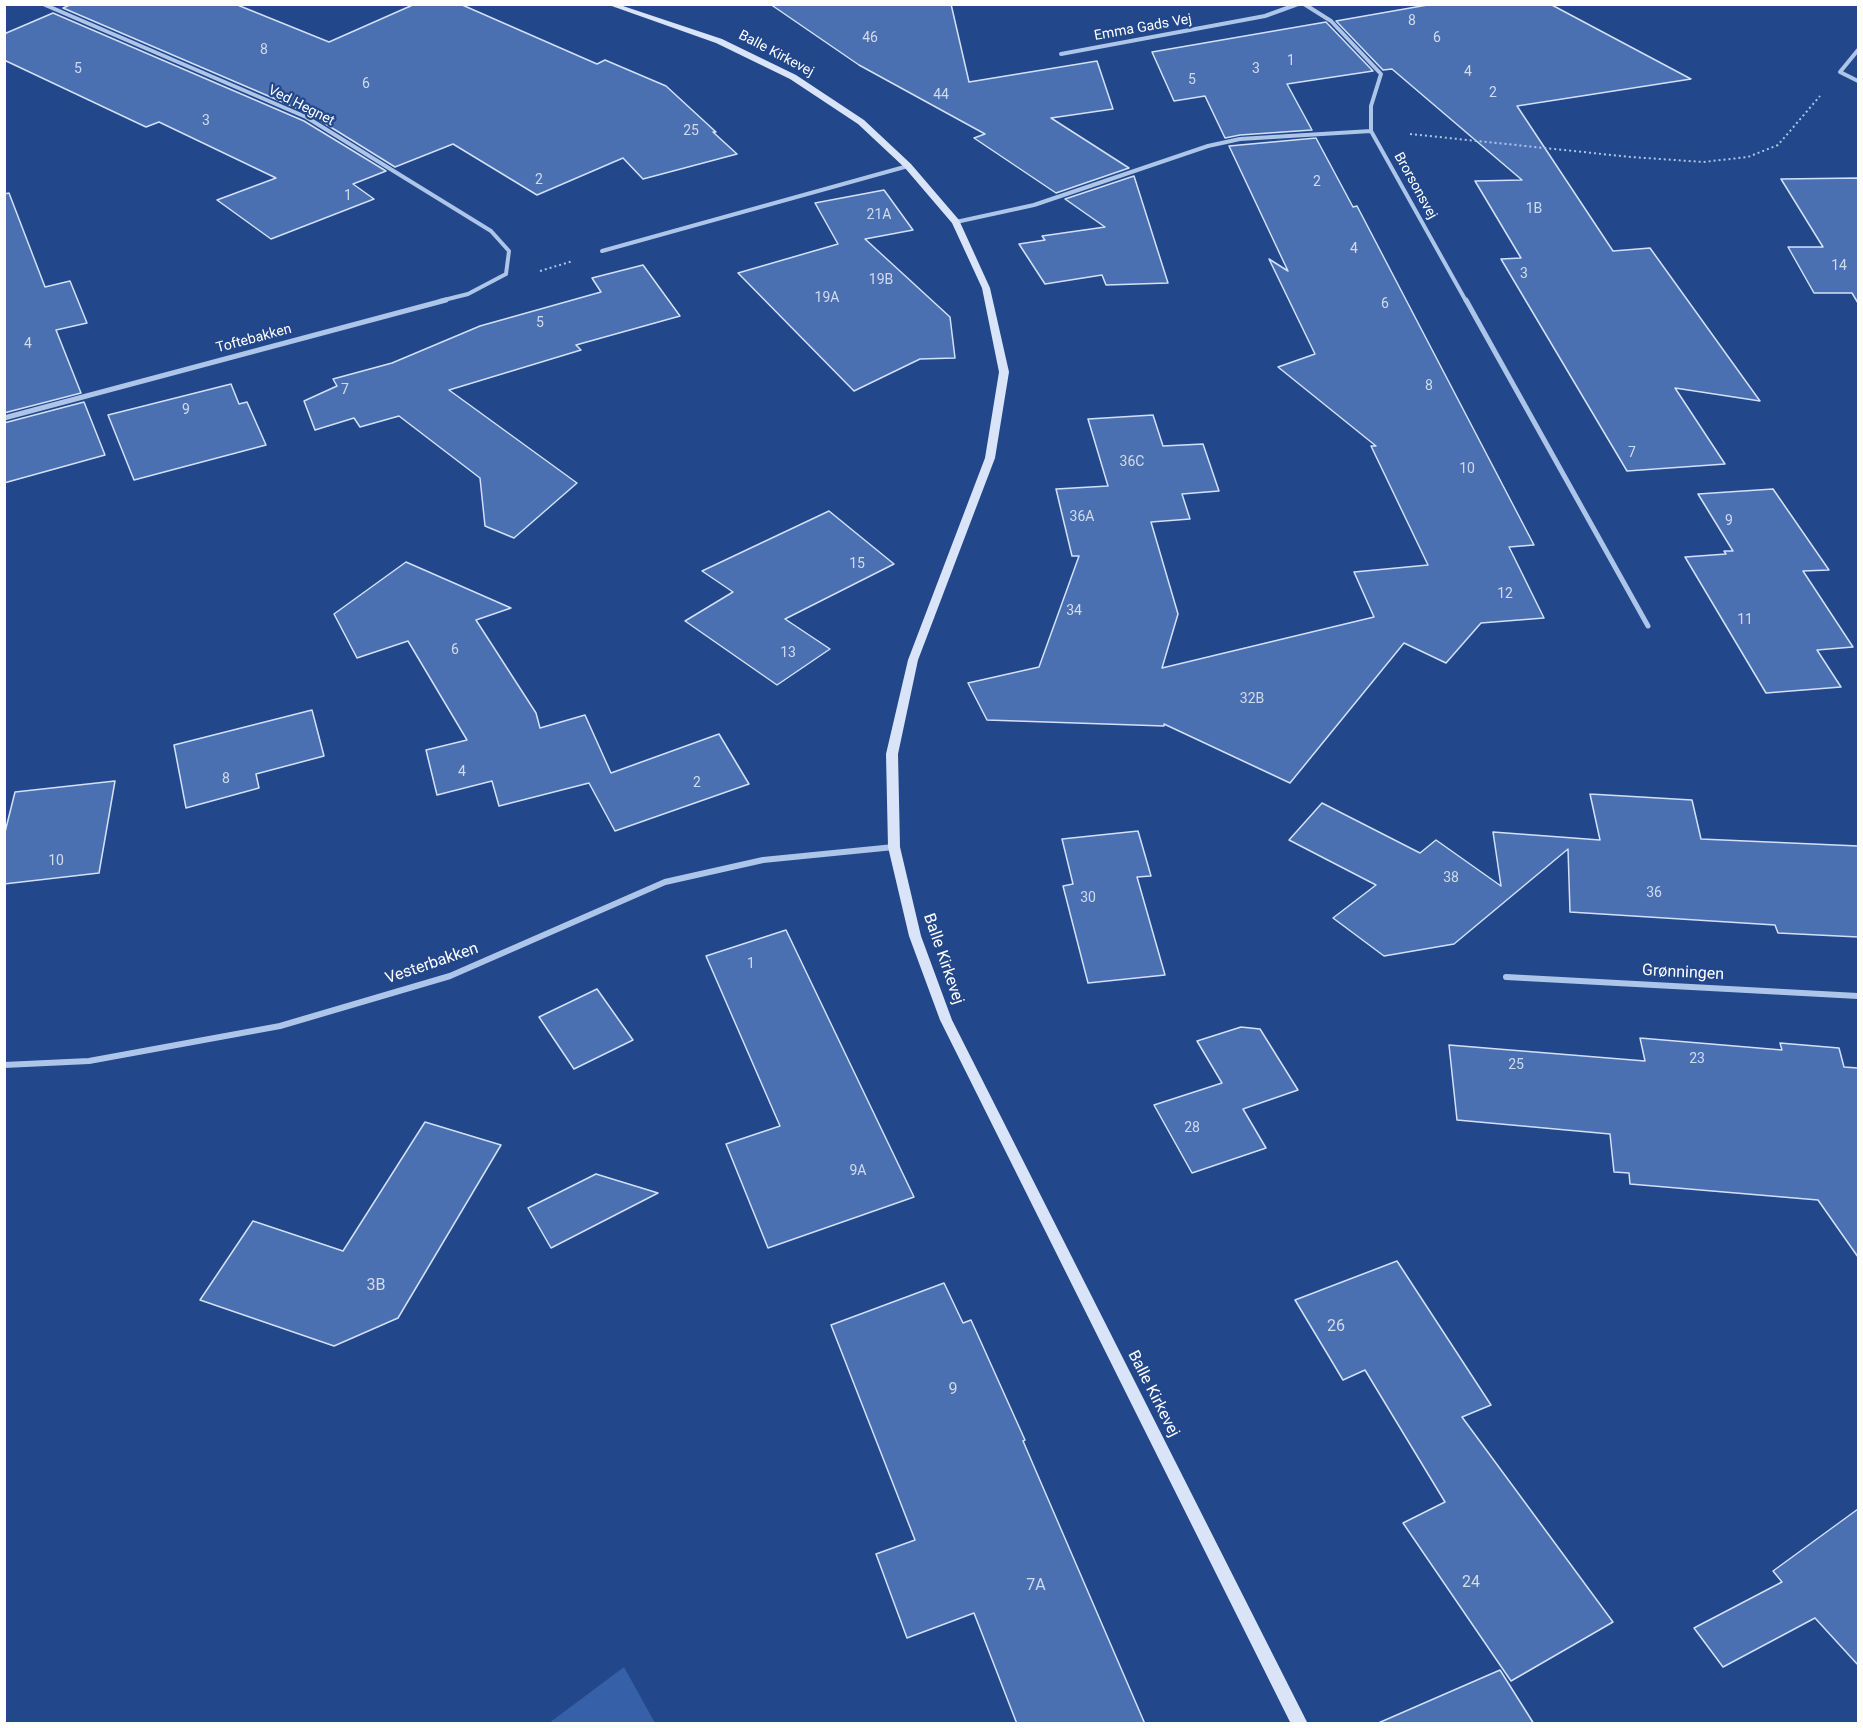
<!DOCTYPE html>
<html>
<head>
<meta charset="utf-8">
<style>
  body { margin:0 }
  #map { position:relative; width:1863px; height:1728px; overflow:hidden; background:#22478a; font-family:Roboto,sans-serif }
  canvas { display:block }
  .frame { position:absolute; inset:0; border:6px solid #fff; pointer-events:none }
</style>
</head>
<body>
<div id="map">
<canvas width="1863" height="1728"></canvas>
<div class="frame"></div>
</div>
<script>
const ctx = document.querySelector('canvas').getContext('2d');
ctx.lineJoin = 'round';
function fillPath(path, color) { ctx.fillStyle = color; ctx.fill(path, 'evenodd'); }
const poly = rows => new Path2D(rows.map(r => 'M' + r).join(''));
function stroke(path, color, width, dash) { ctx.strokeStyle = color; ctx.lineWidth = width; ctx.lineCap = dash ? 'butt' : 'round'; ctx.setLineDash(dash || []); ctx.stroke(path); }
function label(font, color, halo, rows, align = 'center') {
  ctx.font = font + ' Roboto,sans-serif'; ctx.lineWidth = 4.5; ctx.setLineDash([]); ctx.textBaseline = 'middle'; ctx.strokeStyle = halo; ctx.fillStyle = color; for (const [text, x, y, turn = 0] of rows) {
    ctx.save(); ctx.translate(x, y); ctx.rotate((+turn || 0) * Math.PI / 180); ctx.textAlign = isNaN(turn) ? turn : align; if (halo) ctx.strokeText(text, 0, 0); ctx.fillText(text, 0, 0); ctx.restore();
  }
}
fillPath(poly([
  [624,1667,655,1723,549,1723]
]), '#3660a7');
const building = poly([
  [72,4,235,4,329,42,415,4,460,4,597,64,605,60,666,86,716,132,713,132,737,154,643,179,623,158,537,195,453,144,395,167,308,113,63,8,72,4],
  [770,4,951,4,969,82,1097,61,1113,109,1051,118,1129,168,1056,193,974,138,985,134,859,65,770,4],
  [1433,4,1550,4,1691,79,1517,106,1613,251,1650,248,1760,401,1675,388,1725,464,1627,471,1501,259,1521,258,1475,181,1522,180,1392,69,1383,70,1336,21,1433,4],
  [53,13,304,121,386,171,353,184,374,199,271,239,217,200,276,178,159,122,146,127,4,60,4,34,53,13],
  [1326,22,1373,71,1287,84,1312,130,1240,135,1225,138,1205,96,1174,101,1152,52,1326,22],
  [1316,138,1353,207,1357,206,1534,545,1509,547,1544,618,1481,623,1446,663,1404,643,1290,783,1164,724,1164,726,987,720,968,683,1039,667,1079,556,1072,556,1056,489,1108,486,1088,419,1153,415,1163,446,1203,444,1219,491,1182,494,1190,519,1151,522,1178,614,1162,668,1374,617,1354,572,1428,565,1371,446,1376,446,1278,367,1315,354,1269,259,1288,271,1229,146,1316,138],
  [1134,176,1168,283,1106,285,1102,275,1045,284,1019,244,1045,240,1042,236,1105,227,1065,199,1134,176],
  [1858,178,1858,303,1852,293,1814,293,1788,247,1823,247,1781,179,1858,178],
  [884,190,913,230,865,239,950,317,955,358,920,359,854,391,738,273,838,244,815,203,884,190],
  [9,193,45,287,70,281,87,323,56,330,81,393,4,413,4,194,9,193],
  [643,265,680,316,576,345,581,350,449,390,577,483,514,538,485,526,480,478,399,416,360,427,354,418,315,430,304,401,337,386,333,379,392,363,480,326,601,292,592,278,643,265],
  [231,384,239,404,247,402,266,445,134,480,108,415,231,384],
  [84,402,105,455,4,483,4,423,84,402],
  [1773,489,1829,570,1803,571,1853,647,1817,650,1841,687,1766,693,1685,557,1726,554,1724,551,1733,551,1698,494,1773,489],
  [829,511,894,564,785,619,830,649,777,685,685,621,733,592,702,571,829,511],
  [406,562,511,608,476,620,536,713,540,728,585,715,611,773,719,734,749,784,615,831,589,783,499,806,492,781,437,795,426,750,467,740,408,641,357,658,334,614,406,562],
  [312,710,324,756,256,774,259,788,186,808,174,745,312,710],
  [115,781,99,873,4,884,4,836,15,792,115,781],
  [1590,794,1692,800,1701,839,1858,846,1858,937,1778,933,1775,925,1570,912,1568,849,1454,944,1384,956,1333,918,1376,885,1289,840,1322,803,1420,853,1436,840,1501,886,1493,832,1600,840,1590,794],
  [1138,831,1151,876,1137,877,1165,975,1088,983,1063,886,1073,884,1062,839,1138,831],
  [786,930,914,1197,768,1248,726,1144,780,1126,706,956,786,930],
  [597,989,633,1040,574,1069,539,1017,597,989],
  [1241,1027,1260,1029,1298,1090,1243,1109,1266,1148,1192,1173,1154,1105,1222,1083,1197,1041,1241,1027],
  [1640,1038,1782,1050,1780,1043,1839,1048,1844,1067,1858,1068,1858,1257,1818,1200,1630,1184,1629,1173,1614,1172,1610,1134,1457,1120,1449,1045,1645,1061,1640,1038],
  [425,1122,501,1145,398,1318,334,1346,200,1300,253,1221,343,1251,425,1122],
  [596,1174,658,1193,551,1248,528,1208,596,1174],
  [1397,1261,1491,1405,1462,1417,1613,1622,1511,1681,1403,1523,1445,1502,1365,1370,1343,1380,1295,1300,1397,1261],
  [944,1283,963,1323,971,1320,1025,1440,1023,1441,1145,1724,1017,1724,974,1613,907,1638,876,1554,915,1540,831,1325,944,1283],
  [1858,1509,1858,1665,1815,1618,1723,1667,1694,1628,1782,1582,1773,1571,1858,1509],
  [1500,1670,1534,1724,1376,1724,1500,1670]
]);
fillPath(building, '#4b70b2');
stroke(building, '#d3e1f8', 1.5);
stroke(poly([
  [1410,134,1631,157,1703,162,1748,157,1778,145,1820,96],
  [540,271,573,261]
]), '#aec5ea', 2, [2, 3]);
stroke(poly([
  [43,4,306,117,491,231,509,251,506,274,468,294,440,301],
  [1304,4,1331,21,1381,74,1371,106,1371,131],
  [1858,50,1840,72,1858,81],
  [1061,54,1265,16,1298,4],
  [1371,131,1466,301],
  [956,222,1034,205,1208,146,1240,139,1371,131],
  [602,251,908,166]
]), '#aec5ea', 4);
stroke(poly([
  [1466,300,1648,626],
  [4,418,446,300]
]), '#aec5ea', 5);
stroke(poly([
  [1506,977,1858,996],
  [4,1065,89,1061,280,1026,450,976,665,882,763,860,894,847]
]), '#aec5ea', 6);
fillPath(poly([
  [606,4,617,4,722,39,796,75,864,120,911,164,959,220,990,288,1009,372,995,458,918,660,898,754,900,847,921,936,952,1020,1308,1724,1291,1724,940,1020,909,936,888,847,886,754,908,660,985,458,999,372,982,288,952,223,905,168,858,124,790,79,716,43,606,4]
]), '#d9e4f8');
label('14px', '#d2dbec', null, [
  ["8",1412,21],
  ["46",870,38],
  ["6",1437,38],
  ["8",264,50],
  ["1",1291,61],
  ["5",78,69],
  ["3",1256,69],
  ["4",1468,72],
  ["5",1192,80],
  ["6",366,84],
  ["2",1493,93],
  ["44",941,95],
  ["3",206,121],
  ["25",691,131],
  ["2",539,180],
  ["2",1317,182],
  ["1",348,196],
  ["1B",1534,209],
  ["21A",879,215],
  ["4",1354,249],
  ["14",1839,266],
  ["3",1524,274],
  ["19B",881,280],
  ["19A",827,298],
  ["6",1385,304],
  ["5",540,323],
  ["4",28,344],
  ["8",1429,386],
  ["7",345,390],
  ["9",186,410],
  ["7",1632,453],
  ["36C",1132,462],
  ["10",1467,469],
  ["36A",1082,517],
  ["9",1729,521],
  ["15",857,564],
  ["12",1505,594],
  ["34",1074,611],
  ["11",1745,620],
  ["6",455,650],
  ["13",788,653],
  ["32B",1252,699],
  ["4",462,772],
  ["8",226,779],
  ["2",697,783],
  ["10",56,861],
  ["38",1451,878],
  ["36",1654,893],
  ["30",1088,898],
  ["1",751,964],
  ["23",1697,1059],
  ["25",1516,1065],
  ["28",1192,1128],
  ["9A",858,1171]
]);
label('14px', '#fff', '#22478a', [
  ["Emma Gads Vej",1143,28,-10],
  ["Balle Kirkevej",776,54,28],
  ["Ved Hegnet",301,106,27],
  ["Brorsonsvej",1415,186,61],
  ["Toftebakken",254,339,-15]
]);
label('16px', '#fff', '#22478a', [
  ["Balle Kirkevej",943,959,71],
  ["Vesterbakken",432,964,-19],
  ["Grønningen",1683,973,3],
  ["Balle Kirkevej",1153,1394,63]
]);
label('16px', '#d2dbec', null, [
  ["3B",376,1286],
  ["26",1336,1327],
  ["9",953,1390],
  ["24",1471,1583],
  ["7A",1036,1586]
]);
</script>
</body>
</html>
